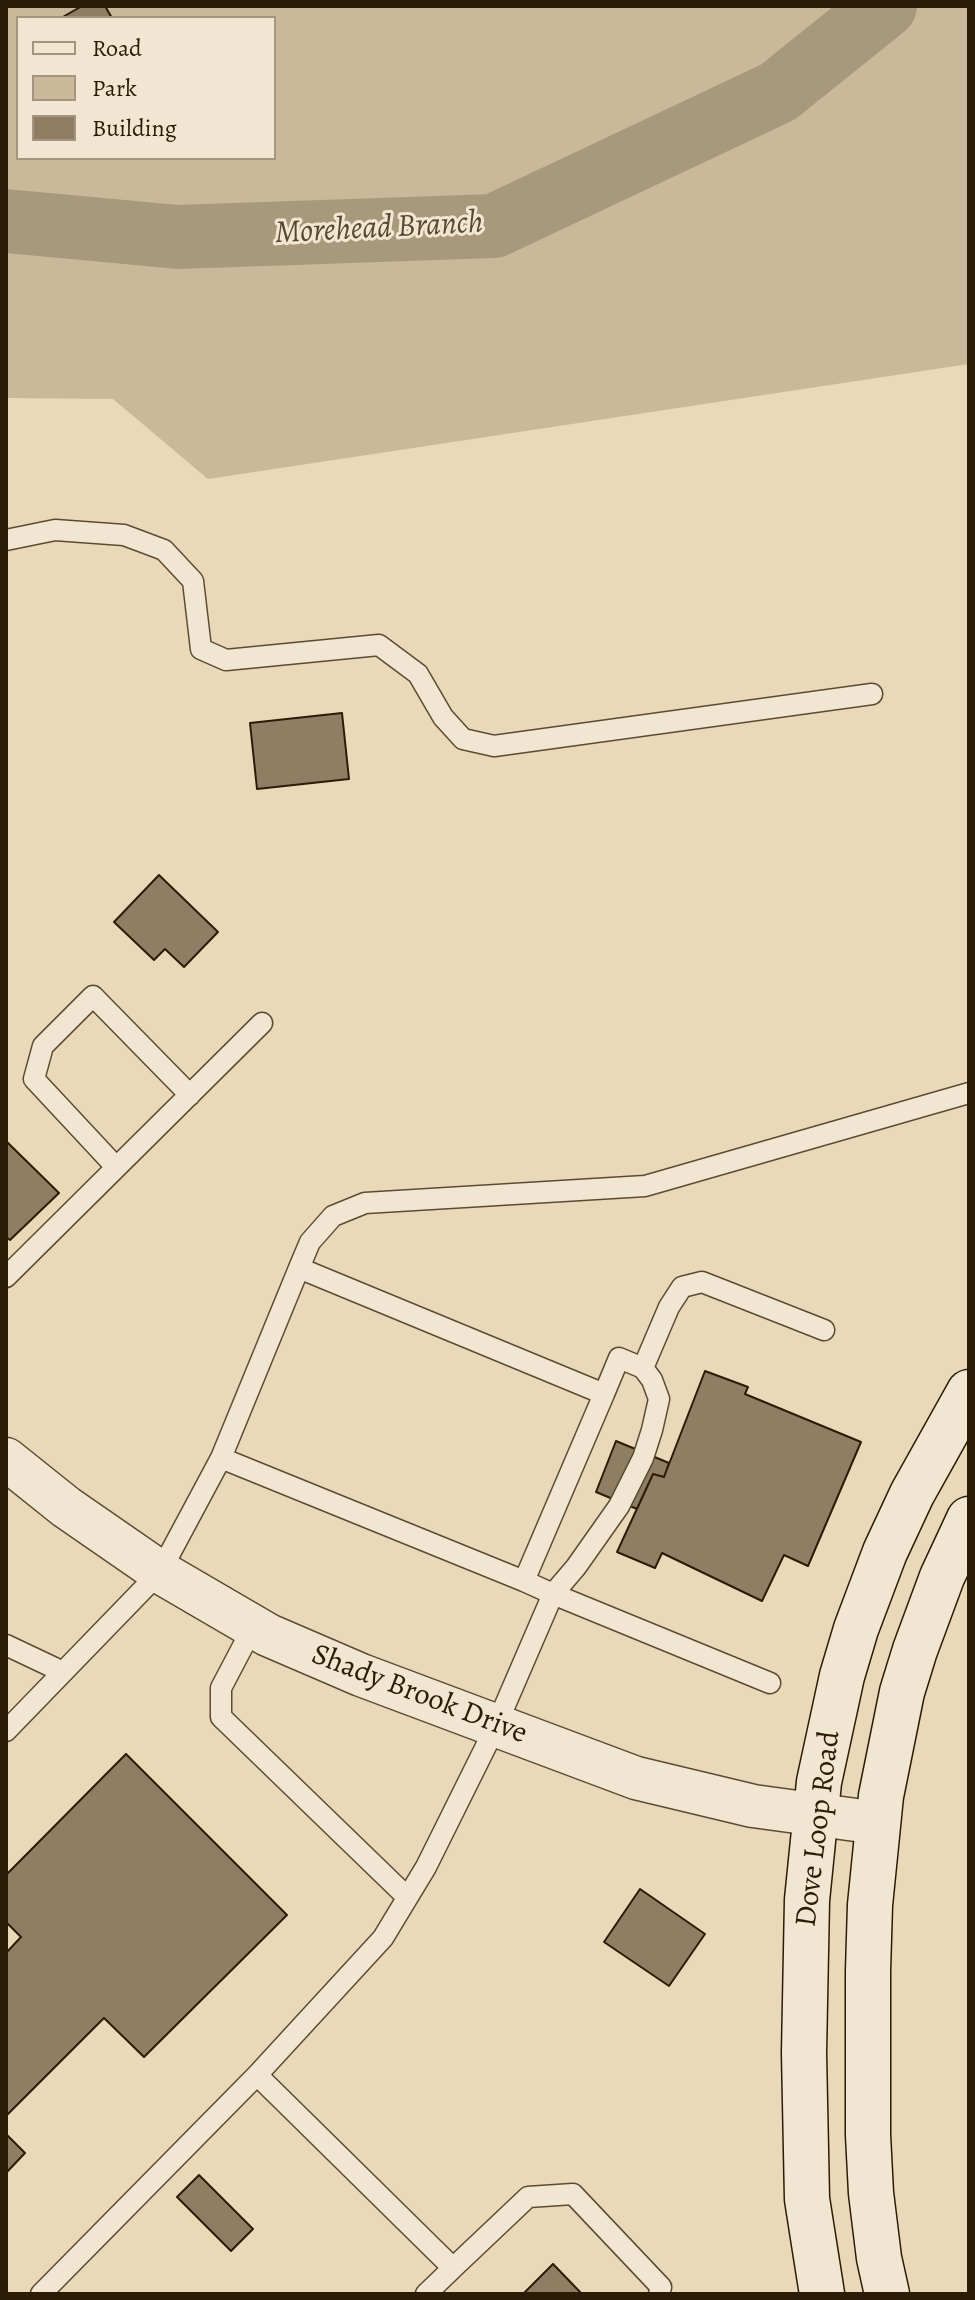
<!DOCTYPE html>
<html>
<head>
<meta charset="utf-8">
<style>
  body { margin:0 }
  #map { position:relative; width:975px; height:2300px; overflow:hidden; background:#e9d9b9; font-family:Alegreya,serif }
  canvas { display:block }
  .frame { position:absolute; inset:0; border:8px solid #2d1c05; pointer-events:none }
  .legend { position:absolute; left:16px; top:16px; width:260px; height:144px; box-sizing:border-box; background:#f1e6d2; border:2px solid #a39580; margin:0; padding:10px 14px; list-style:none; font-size:24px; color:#2d1c05 }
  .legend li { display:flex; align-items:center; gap:16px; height:40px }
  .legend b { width:40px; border:2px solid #a39580 }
</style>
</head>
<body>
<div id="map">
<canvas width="975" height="2300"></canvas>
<div class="frame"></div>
<ul class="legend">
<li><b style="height:10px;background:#f1e6d2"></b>Road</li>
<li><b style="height:22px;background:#c9b99a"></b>Park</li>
<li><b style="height:22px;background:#8f7e63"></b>Building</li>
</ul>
</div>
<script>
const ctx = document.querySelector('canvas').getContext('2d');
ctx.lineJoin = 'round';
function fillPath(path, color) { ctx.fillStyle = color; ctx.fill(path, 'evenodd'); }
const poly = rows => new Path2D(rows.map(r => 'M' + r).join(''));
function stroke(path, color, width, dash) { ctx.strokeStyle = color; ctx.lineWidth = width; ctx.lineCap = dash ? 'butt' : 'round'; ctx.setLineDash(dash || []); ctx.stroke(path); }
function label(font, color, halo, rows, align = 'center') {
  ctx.font = font + ' Alegreya,serif'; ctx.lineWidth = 6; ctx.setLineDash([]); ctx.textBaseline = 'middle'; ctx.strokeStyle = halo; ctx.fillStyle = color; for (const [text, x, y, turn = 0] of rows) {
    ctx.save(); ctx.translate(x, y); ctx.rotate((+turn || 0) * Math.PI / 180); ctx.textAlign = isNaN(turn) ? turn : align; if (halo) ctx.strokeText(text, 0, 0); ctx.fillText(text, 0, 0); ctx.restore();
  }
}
fillPath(poly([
  [6,6,969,6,969,364,208,479,113,399,6,398],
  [18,18,274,18,274,158,18,158]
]), '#c9b99a');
stroke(poly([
  [6,221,178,237,494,226,778,92,885,6]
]), '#a9997c', 64);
const building = poly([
  [82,6,105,6,112,18,61,18,82,6],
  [342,713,349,779,257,789,250,723,342,713],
  [159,875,218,932,184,967,165,949,154,960,114,922,159,875],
  [6,1141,59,1193,10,1240,6,1237,6,1141],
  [705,1371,748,1387,745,1394,861,1442,808,1566,784,1555,762,1601,662,1553,655,1568,617,1552,653,1474,664,1477,705,1371],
  [616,1441,669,1463,664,1477,653,1474,637,1509,596,1492,616,1441],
  [126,1754,287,1915,144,2057,104,2018,6,2116,6,1953,21,1937,6,1922,6,1875,126,1754],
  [640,1889,705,1934,669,1986,604,1942,640,1889],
  [6,2134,25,2153,6,2173,6,2134],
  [199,2175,253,2229,231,2251,177,2197,199,2175],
  [553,2264,582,2294,523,2294,553,2264]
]);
fillPath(building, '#8f7e63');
stroke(building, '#2d1c05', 2);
const service = poly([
  [6,540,55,530,124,535,164,550,193,581,201,649,226,660,379,645,418,674,443,717,463,739,494,746,872,694],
  [116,1167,34,1079,43,1046,93,996,190,1095],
  [299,1268,310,1242,333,1216,365,1203,645,1186,969,1093],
  [6,1277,262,1023],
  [643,1368,652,1380,659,1399,652,1430,643,1458,619,1506,576,1567,553,1594,770,1683],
  [604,1394,619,1358,643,1368,669,1307,682,1287,702,1282,824,1330],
  [221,1458,524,1581],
  [253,1627,221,1688,221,1717,407,1897],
  [6,1645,63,1672],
  [6,1731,160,1572,221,1458,299,1268,604,1394,524,1581,553,1594,496,1726,426,1867,383,1938,257,2075,41,2294],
  [257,2075,453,2268,528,2197,573,2194,661,2287,659,2294],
  [426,2294,453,2268]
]);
const minor = poly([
  [6,1459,66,1507,160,1572,268,1635,361,1675,636,1778,753,1806,878,1823]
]);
const secondary = poly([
  [822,2294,807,2199,804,2053,807,1900,819,1782,842,1676,856,1629,885,1552,912,1494,969,1392],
  [887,2294,879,2258,871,2193,868,2135,868,1971,870,1905,881,1796,902,1692,915,1650,942,1577,969,1519]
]);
stroke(service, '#5c4b32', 23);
stroke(minor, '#5c4b32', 45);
stroke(secondary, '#2d1c05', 47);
stroke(service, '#f1e6d2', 20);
stroke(minor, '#f1e6d2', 42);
stroke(secondary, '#f1e6d2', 44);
label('30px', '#2d1c05', '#f1e6d2', [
  ["Shady Brook Drive",419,1695,21],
  ["Dove Loop Road",819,1829,-83]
]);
label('italic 32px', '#58482f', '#f1e6d2', [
  ["Morehead Branch",379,229,-3]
]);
</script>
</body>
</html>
